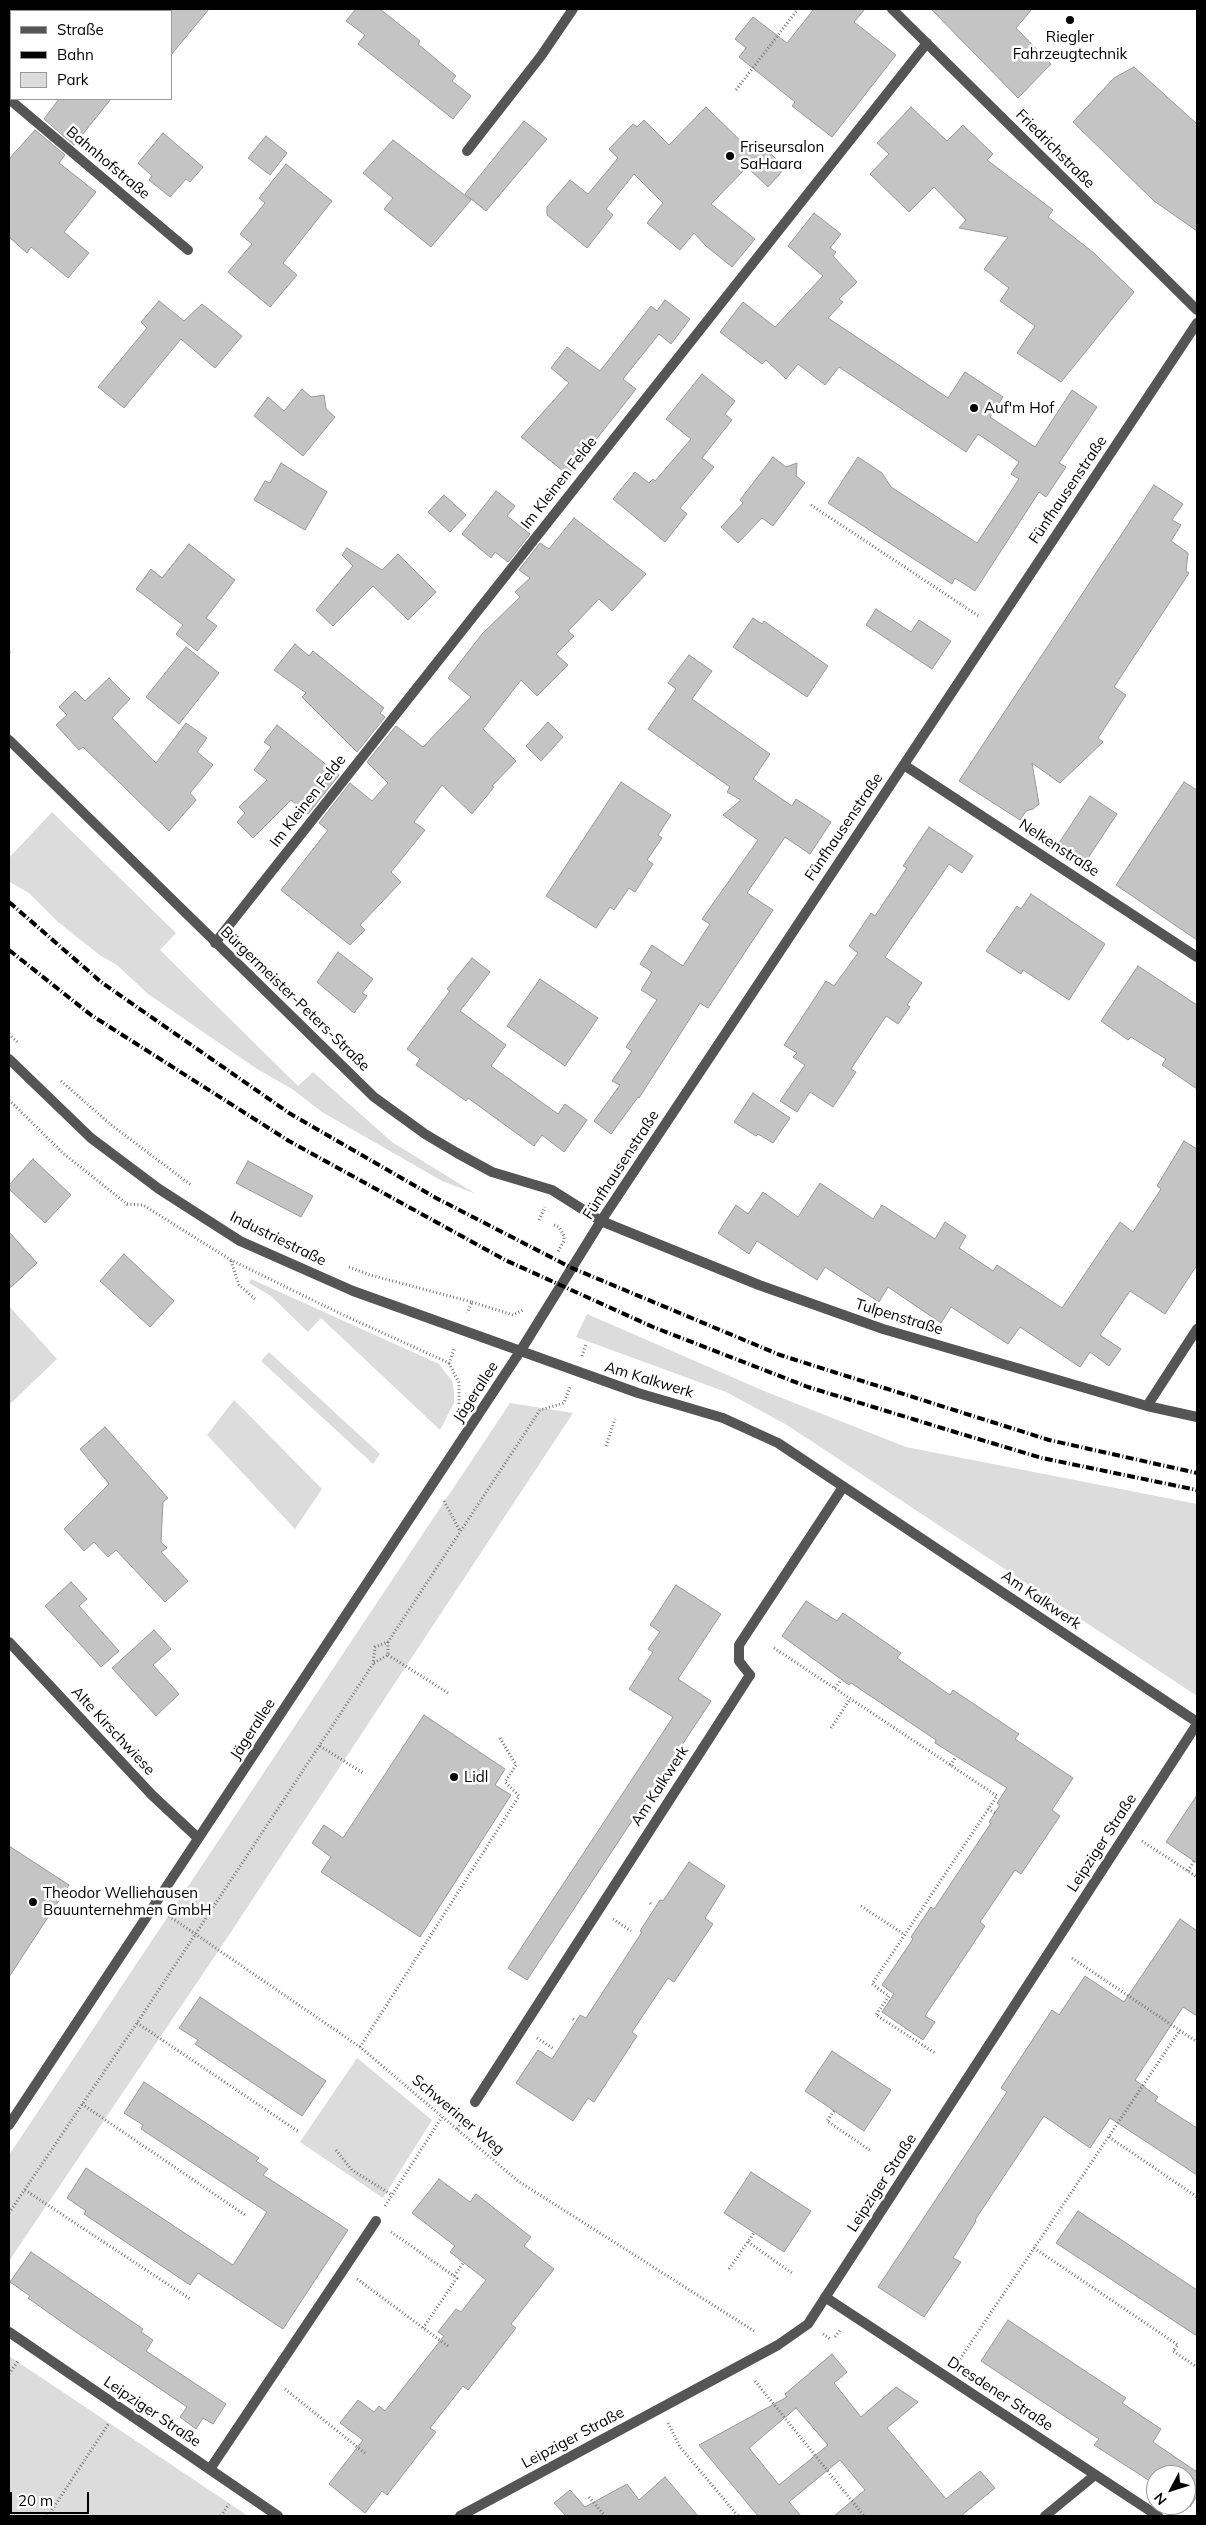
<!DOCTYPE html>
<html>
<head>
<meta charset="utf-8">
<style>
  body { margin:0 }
  #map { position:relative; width:1206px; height:2525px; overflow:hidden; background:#fff; font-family:Mulish,sans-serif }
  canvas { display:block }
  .frame { position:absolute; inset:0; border:10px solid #000; pointer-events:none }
  .legend { position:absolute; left:10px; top:10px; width:162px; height:90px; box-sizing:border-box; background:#fff; border:1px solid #999; margin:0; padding:6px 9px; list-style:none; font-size:15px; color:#000 }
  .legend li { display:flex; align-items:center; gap:10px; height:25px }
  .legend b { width:25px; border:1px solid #999 }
  .north { position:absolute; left:1146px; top:2465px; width:50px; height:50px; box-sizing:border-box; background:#fff; border:1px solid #999; border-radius:50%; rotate:230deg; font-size:14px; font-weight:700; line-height:20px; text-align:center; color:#000 }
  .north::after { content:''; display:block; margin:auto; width:18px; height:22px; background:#000; clip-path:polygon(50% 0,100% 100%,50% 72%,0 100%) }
  .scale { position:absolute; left:10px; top:2492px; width:79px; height:22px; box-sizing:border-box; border:2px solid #000; border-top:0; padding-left:6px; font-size:15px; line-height:18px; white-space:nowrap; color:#000; -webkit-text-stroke:4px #fff; paint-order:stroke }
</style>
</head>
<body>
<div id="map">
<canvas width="1206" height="2525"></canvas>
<div class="frame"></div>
<ul class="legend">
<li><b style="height:6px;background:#555"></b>Straße</li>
<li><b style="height:6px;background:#000"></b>Bahn</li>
<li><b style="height:14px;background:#dcdcdc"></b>Park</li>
</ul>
<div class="north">N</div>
<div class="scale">20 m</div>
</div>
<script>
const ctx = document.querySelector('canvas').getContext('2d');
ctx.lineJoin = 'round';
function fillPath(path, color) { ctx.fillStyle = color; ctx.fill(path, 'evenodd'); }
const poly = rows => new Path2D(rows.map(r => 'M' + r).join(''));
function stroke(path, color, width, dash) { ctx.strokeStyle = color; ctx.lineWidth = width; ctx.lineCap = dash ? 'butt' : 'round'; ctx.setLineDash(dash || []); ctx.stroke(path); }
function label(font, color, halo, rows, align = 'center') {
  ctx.font = font + ' Mulish,sans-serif'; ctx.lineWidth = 5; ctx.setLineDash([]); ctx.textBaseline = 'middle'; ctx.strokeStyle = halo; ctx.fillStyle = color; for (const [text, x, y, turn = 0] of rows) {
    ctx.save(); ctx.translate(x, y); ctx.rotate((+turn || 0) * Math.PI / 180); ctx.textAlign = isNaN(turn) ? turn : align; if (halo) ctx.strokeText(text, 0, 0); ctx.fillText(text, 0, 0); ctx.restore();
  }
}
fillPath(poly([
  [52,812,176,933,160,950,298,1086,313,1072,392,1142,476,1194,442,1181,322,1112,292,1089,257,1069,148,994,117,965,101,956,58,922,29,893,10,882,9,858],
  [251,1279,439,1364,452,1381,454,1392,454,1403,440,1430,321,1318,308,1332,271,1296,249,1283],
  [9,1306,57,1359,9,1405],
  [587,1314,764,1391,906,1447,1197,1504,1197,1696,787,1425,726,1392,576,1337],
  [269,1352,380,1454,373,1464,261,1361],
  [234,1400,322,1489,295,1529,207,1435],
  [510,1403,573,1413,223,1944,9,2261,9,2155],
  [357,2058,432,2120,383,2198,300,2142],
  [9,2356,248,2516,9,2516]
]), '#dcdcdc');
const building = poly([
  [171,9,209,9,171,55,171,9],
  [356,9,380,9,420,41,418,44,456,76,452,81,471,96,453,119,358,44,365,35,346,21,356,9],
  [814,9,865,9,854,22,896,55,832,137,792,106,795,102,739,57,746,48,735,39,753,17,787,43,814,9],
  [931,9,1032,9,1016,28,1051,64,1018,98,931,9],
  [1134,67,1197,124,1197,231,1154,201,1073,122,1114,78,1134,67],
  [59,99,111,99,74,145,44,119,59,99],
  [706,107,752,152,760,143,785,168,768,187,747,167,711,204,755,239,732,267,706,246,694,233,680,250,647,223,663,203,634,174,606,209,613,215,587,248,547,215,547,207,570,180,588,194,618,158,609,149,633,124,637,127,644,120,669,145,706,107],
  [911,107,947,141,963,125,993,154,987,160,1053,210,1048,217,1094,253,1134,292,1061,382,1017,353,1035,326,1000,301,1009,288,984,269,1008,237,959,228,966,220,934,187,909,212,870,174,889,154,877,143,911,107],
  [524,121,547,139,486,211,465,194,524,121],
  [35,130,65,155,59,163,96,192,64,232,89,253,68,278,31,247,27,253,9,237,9,159,35,130],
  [163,133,203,167,190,182,186,179,170,197,149,180,152,176,138,163,163,133],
  [266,136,287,153,270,175,248,158,266,136],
  [393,140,471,200,431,247,384,209,393,198,363,173,393,140],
  [286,164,332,201,283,263,297,275,270,307,228,272,252,244,240,234,265,203,259,198,286,164],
  [814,213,841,234,830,248,836,252,833,256,857,282,839,299,843,302,828,318,948,398,965,372,1003,397,990,417,1035,447,1072,390,1097,407,1059,463,1066,467,1046,497,1039,492,975,591,955,578,952,584,940,576,828,503,858,457,882,473,891,487,977,543,1019,479,1011,474,1019,462,978,434,966,452,839,367,825,385,798,364,786,379,766,360,762,364,720,332,743,302,775,327,823,276,788,246,814,213],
  [665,300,690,319,671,344,659,334,623,379,636,389,568,475,521,437,569,383,551,368,567,347,600,371,651,306,657,311,665,300],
  [159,301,184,321,202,304,242,336,215,368,181,339,124,408,98,387,147,328,141,322,159,301],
  [702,374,735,401,725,414,732,420,702,458,714,467,680,508,687,514,665,542,613,499,635,472,649,483,653,479,655,481,691,439,666,419,702,374],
  [302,389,311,397,324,395,326,409,335,417,303,456,254,416,268,397,284,411,302,389],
  [773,457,786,467,797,463,796,476,805,483,773,526,762,518,738,543,721,527,743,503,740,500,773,457],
  [281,463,327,492,305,530,254,500,265,481,270,483,281,463],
  [1154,485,1183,504,1172,520,1181,525,1171,541,1188,553,1186,571,1189,573,1114,687,1126,695,1098,738,1103,742,1060,783,1032,763,1039,804,1033,809,1026,811,1020,820,959,781,1154,485],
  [496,491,515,506,507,516,530,534,508,562,495,552,491,558,462,534,496,491],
  [444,495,466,515,450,532,428,512,444,495],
  [574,518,646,574,612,611,599,599,568,631,574,636,556,654,568,665,537,696,521,680,483,729,516,761,492,786,494,787,472,814,442,785,414,822,425,830,391,872,401,882,360,925,365,930,350,945,281,890,328,830,319,823,350,783,372,801,388,783,367,762,396,726,423,747,471,697,448,678,482,634,520,597,515,592,530,578,519,570,540,543,549,549,574,518],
  [189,544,235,580,206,618,217,626,197,651,176,634,183,625,136,589,151,569,162,578,189,544],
  [347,548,382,570,398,554,436,592,408,620,373,586,333,626,316,610,353,566,342,555,347,548],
  [876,609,911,632,919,620,951,641,932,669,866,625,876,609],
  [753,618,762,624,764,621,828,666,807,697,733,647,753,618],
  [295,644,309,656,313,651,384,708,380,713,385,717,357,752,302,697,306,693,274,670,295,644],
  [186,647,219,673,179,724,146,697,186,647],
  [689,655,712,671,692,699,770,754,753,779,792,806,796,799,831,822,810,854,785,837,747,893,773,910,708,1008,700,1003,639,1098,638,1097,611,1134,594,1121,620,1085,612,1081,632,1051,626,1047,657,1000,641,990,652,972,640,964,652,945,683,966,710,924,702,919,758,840,723,815,741,800,727,792,730,787,648,729,676,689,668,683,689,655],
  [109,678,130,699,112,718,156,763,186,723,207,738,197,752,213,765,190,793,196,800,169,831,83,747,79,750,56,725,67,715,59,707,75,691,85,701,109,678],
  [548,722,563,737,541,761,526,746,548,722],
  [277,725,339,775,308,814,291,800,253,838,237,822,245,813,239,807,267,780,254,770,271,747,264,742,277,725],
  [621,782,671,815,658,835,662,838,647,860,653,864,635,892,629,888,614,910,610,907,596,928,546,896,621,782],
  [1184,782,1197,790,1197,940,1116,885,1184,782],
  [1090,796,1117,814,1084,864,1057,846,1090,796],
  [929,827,973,856,962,873,949,864,885,957,922,983,907,1005,910,1007,898,1024,886,1016,851,1069,856,1072,833,1107,810,1092,797,1112,780,1101,805,1065,793,1057,797,1053,784,1045,826,981,834,986,858,953,849,946,871,913,875,916,907,868,903,866,929,827],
  [1031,894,1105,944,1069,1000,1023,970,1021,974,986,951,1017,906,1021,909,1031,894],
  [338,952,373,979,362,993,367,996,354,1013,317,982,338,952],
  [472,958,490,972,460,1011,506,1045,491,1066,558,1114,565,1104,587,1120,564,1152,542,1135,534,1146,468,1098,466,1101,416,1065,420,1059,407,1049,450,991,447,989,472,958],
  [1138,966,1197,1005,1197,1089,1162,1065,1166,1059,1131,1037,1128,1040,1101,1021,1138,966],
  [540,979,598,1018,565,1066,507,1026,540,979],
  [753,1093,790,1118,773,1143,758,1134,756,1136,734,1122,753,1093],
  [1184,1141,1197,1149,1197,1265,1165,1314,1130,1291,1100,1335,1121,1349,1109,1366,1090,1352,1080,1367,1020,1327,1008,1344,951,1307,941,1323,888,1287,879,1302,825,1267,817,1280,757,1241,749,1254,718,1233,736,1205,748,1214,763,1192,798,1217,820,1183,873,1219,882,1205,935,1239,945,1222,966,1236,959,1248,993,1271,997,1265,1062,1308,1120,1222,1133,1232,1161,1189,1157,1186,1184,1141],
  [33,1159,71,1195,45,1223,9,1189,9,1185,33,1159],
  [248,1161,313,1196,301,1217,236,1183,248,1161],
  [9,1232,37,1263,9,1289,9,1232],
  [124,1254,174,1301,150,1327,100,1281,124,1254],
  [105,1427,168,1498,163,1502,161,1542,167,1548,161,1552,188,1581,165,1602,116,1550,108,1557,94,1542,84,1551,64,1529,109,1484,80,1449,105,1427],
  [71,1582,87,1599,79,1606,119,1651,101,1667,45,1606,71,1582],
  [676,1585,721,1614,678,1679,711,1701,527,1980,508,1968,673,1717,629,1689,653,1652,648,1649,660,1632,650,1625,676,1585],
  [806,1601,837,1621,843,1613,901,1653,897,1658,950,1695,953,1690,1019,1734,1015,1739,1073,1778,1052,1810,1060,1816,1021,1874,1015,1870,980,1922,985,1926,925,2016,935,2022,923,2040,882,2012,894,1994,882,1985,913,1939,911,1937,931,1907,934,1909,991,1823,989,1822,1000,1805,997,1803,1007,1788,935,1743,936,1740,851,1683,849,1685,782,1636,806,1601],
  [154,1630,171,1649,153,1665,179,1694,156,1716,112,1668,154,1630],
  [424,1715,505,1769,495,1785,511,1795,420,1937,321,1872,331,1857,312,1843,324,1825,343,1838,424,1715],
  [1197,1795,1197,1863,1166,1842,1197,1795],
  [9,1846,69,1885,9,1977,9,1846],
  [689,1862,725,1886,705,1918,713,1924,674,1982,668,1978,632,2032,637,2036,594,2102,588,2098,573,2121,516,2083,538,2050,552,2059,580,2015,586,2018,642,1932,640,1931,660,1900,663,1901,689,1862],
  [1180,1919,1197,1931,1197,2016,1183,2007,1135,2080,1158,2097,1155,2101,1197,2128,1197,2175,1110,2118,1090,2148,1044,2116,975,2220,976,2221,953,2258,961,2262,924,2317,878,2287,1007,2092,1001,2088,1052,2010,1059,2015,1085,1976,1124,2002,1180,1919],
  [200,1997,326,2081,302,2116,195,2044,198,2040,179,2028,200,1997],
  [832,2051,891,2090,864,2131,805,2091,832,2051],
  [144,2082,259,2158,256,2161,268,2169,263,2175,348,2230,283,2329,198,2273,190,2285,84,2214,86,2211,67,2198,86,2168,233,2265,253,2234,267,2212,141,2129,143,2125,124,2113,144,2082],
  [751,2172,811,2211,784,2252,724,2213,751,2172],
  [439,2179,470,2202,476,2194,531,2237,524,2246,554,2269,511,2324,516,2328,479,2376,468,2390,463,2386,430,2428,436,2432,387,2495,382,2491,365,2513,329,2484,363,2440,340,2423,358,2400,374,2412,379,2406,385,2411,444,2336,438,2332,456,2309,461,2312,486,2280,450,2252,455,2246,412,2213,439,2179],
  [1078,2211,1197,2290,1197,2336,1056,2243,1078,2211],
  [31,2252,143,2329,141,2332,153,2340,146,2351,226,2404,213,2424,203,2418,196,2429,180,2417,187,2407,70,2328,28,2298,30,2296,10,2282,31,2252],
  [1008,2320,1126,2398,1122,2403,1161,2429,1153,2442,1197,2472,1197,2496,1190,2507,1186,2504,1186,2475,1156,2475,1156,2485,1094,2445,1099,2439,981,2361,1008,2320],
  [832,2354,847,2372,834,2383,861,2417,896,2387,918,2402,887,2428,946,2499,980,2471,995,2488,961,2516,834,2516,865,2490,840,2460,789,2502,801,2516,758,2516,699,2445,787,2397,785,2394,832,2354],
  [796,2408,828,2445,779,2485,749,2448,796,2408],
  [665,2477,698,2516,566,2516,554,2503,570,2490,585,2507,627,2484,639,2500,665,2477]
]);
fillPath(building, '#c4c4c4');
stroke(building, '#999', 1);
stroke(poly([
  [71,11,73,9],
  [736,90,798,9],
  [811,505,980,617],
  [9,653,11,655],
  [9,1034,17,1042],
  [61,1081,110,1124,191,1185],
  [9,1100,64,1154,127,1204,143,1205,231,1260,339,1313,449,1363,455,1347],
  [539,1220,545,1207],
  [554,1225,559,1227,564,1236,564,1241,557,1253],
  [231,1261,239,1285,255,1299],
  [349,1267,370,1275,472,1302,467,1313],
  [472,1302,513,1315,523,1310],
  [582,1356,586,1344],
  [449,1363,459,1383,459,1408],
  [606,1446,615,1419],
  [444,1501,460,1531],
  [774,1648,997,1796,872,1984,889,1996,876,2015,935,2053],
  [388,1655,448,1693],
  [374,1663,388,1655,388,1642],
  [835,1688,841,1680],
  [831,1728,850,1699],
  [320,1746,363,1773],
  [950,1765,956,1757],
  [988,1809,995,1813],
  [1142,1841,1197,1877],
  [1188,1871,1194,1861],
  [650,1903,652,1905],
  [861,1906,905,1935],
  [169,1916,360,2047,518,2181,754,2331],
  [613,1919,631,1931],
  [1072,1958,1197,2042],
  [573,2019,576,2021],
  [137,2023,299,2132],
  [537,2038,554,2049],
  [360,2047,519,1796,505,1782,516,1765,500,1738],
  [82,2104,245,2215],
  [834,2111,827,2121,871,2151],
  [457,2129,465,2117],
  [1109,2137,1197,2197],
  [336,2150,352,2170,392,2195],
  [25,2190,190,2299],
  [385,2206,442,2117],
  [9,2213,137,2023,373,1664,375,1647,388,1642,540,1410,564,1403,570,1387],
  [391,2232,454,2276,464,2262],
  [748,2242,792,2273],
  [1034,2248,1178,2345,1173,2351,1197,2367],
  [729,2269,754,2233],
  [357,2279,449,2347],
  [423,2328,457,2278,454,2276],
  [823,2334,830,2339],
  [835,2337,841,2329],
  [958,2362,1180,2030],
  [9,2374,18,2361],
  [755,2381,864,2516],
  [285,2389,366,2454],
  [668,2423,680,2447,738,2516],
  [589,2497,605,2516],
  [48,2516,109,2423],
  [221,2516,229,2504]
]), '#777', 3, [1, 2.5]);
stroke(poly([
  [467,151,541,56,573,9],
  [750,1675,739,1661,739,1645,843,1487],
  [210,2469,376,2221]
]), '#555', 10);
stroke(poly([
  [892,9,1197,310],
  [9,99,188,250],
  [1197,323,601,1221,759,1285,883,1329,1147,1406,1197,1417],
  [904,765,1197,957],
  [215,943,927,43],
  [1147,1406,1197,1329],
  [9,1642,152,1795,198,1838],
  [475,2102,750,1675],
  [9,2125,521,1350],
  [825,2297,1158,2516],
  [9,2332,278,2516],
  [460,2516,778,2345,808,2324,1197,1724],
  [1045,2516,1095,2475]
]), '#555', 10);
stroke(poly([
  [37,11,39,9],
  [9,46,11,43],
  [9,740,374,1097,425,1134,457,1153,492,1172,552,1190,601,1221,521,1350],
  [9,1059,91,1138,159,1189,240,1241,353,1291,638,1393,723,1418,778,1443,1197,1722]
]), '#555', 10);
stroke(poly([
  [9,902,101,982,289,1113,436,1198,572,1268,780,1355,1049,1440,1197,1473],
  [9,950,91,1015,289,1141,505,1260,653,1327,808,1387,955,1432,1042,1458,1197,1490]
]), '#000', 4, [8, 2.5, 1, 2.5]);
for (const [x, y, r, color] of [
  [1070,20,5,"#000"],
  [730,156,5,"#000"],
  [974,408,5,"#000"],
  [454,1777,5,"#000"],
  [33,1902,5,"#000"]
]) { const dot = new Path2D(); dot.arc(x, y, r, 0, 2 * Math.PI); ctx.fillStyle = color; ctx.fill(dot); stroke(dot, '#fff', 2); }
label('15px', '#000', '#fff', [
  ["Riegler",1070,37,"center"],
  ["Fahrzeugtechnik",1070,54,"center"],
  ["Friseursalon",740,147],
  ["SaHaara",740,164],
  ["Auf'm Hof",984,408],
  ["Lidl",464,1777],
  ["Theodor Welliehausen",43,1893],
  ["Bauunternehmen GmbH",43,1910]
], 'left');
label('15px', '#000', '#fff', [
  ["Friedrichstraße",1055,149,45],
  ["Bahnhofstraße",108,163,40],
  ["Im Kleinen Felde",559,483,-52],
  ["Fünfhausenstraße",1068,490,-56],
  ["Im Kleinen Felde",308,801,-52],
  ["Fünfhausenstraße",844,827,-56],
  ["Nelkenstraße",1059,848,33],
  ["Bürgermeister-Peters-Straße",295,999,44],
  ["Fünfhausenstraße",621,1165,-57],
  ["Industriestraße",278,1239,26],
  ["Tulpenstraße",899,1317,17],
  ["Am Kalkwerk",649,1380,17],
  ["Jägerallee",476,1392,-57],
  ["Am Kalkwerk",1041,1600,34],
  ["Jägerallee",253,1729,-57],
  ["Alte Kirschwiese",113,1731,47],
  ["Am Kalkwerk",660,1786,-57],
  ["Leipziger Straße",1102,1843,-57],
  ["Schweriner Weg",458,2115,40],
  ["Leipziger Straße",882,2183,-57],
  ["Dresdener Straße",1000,2394,33],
  ["Leipziger Straße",152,2412,34],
  ["Leipziger Straße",573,2438,-28]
]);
</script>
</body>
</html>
